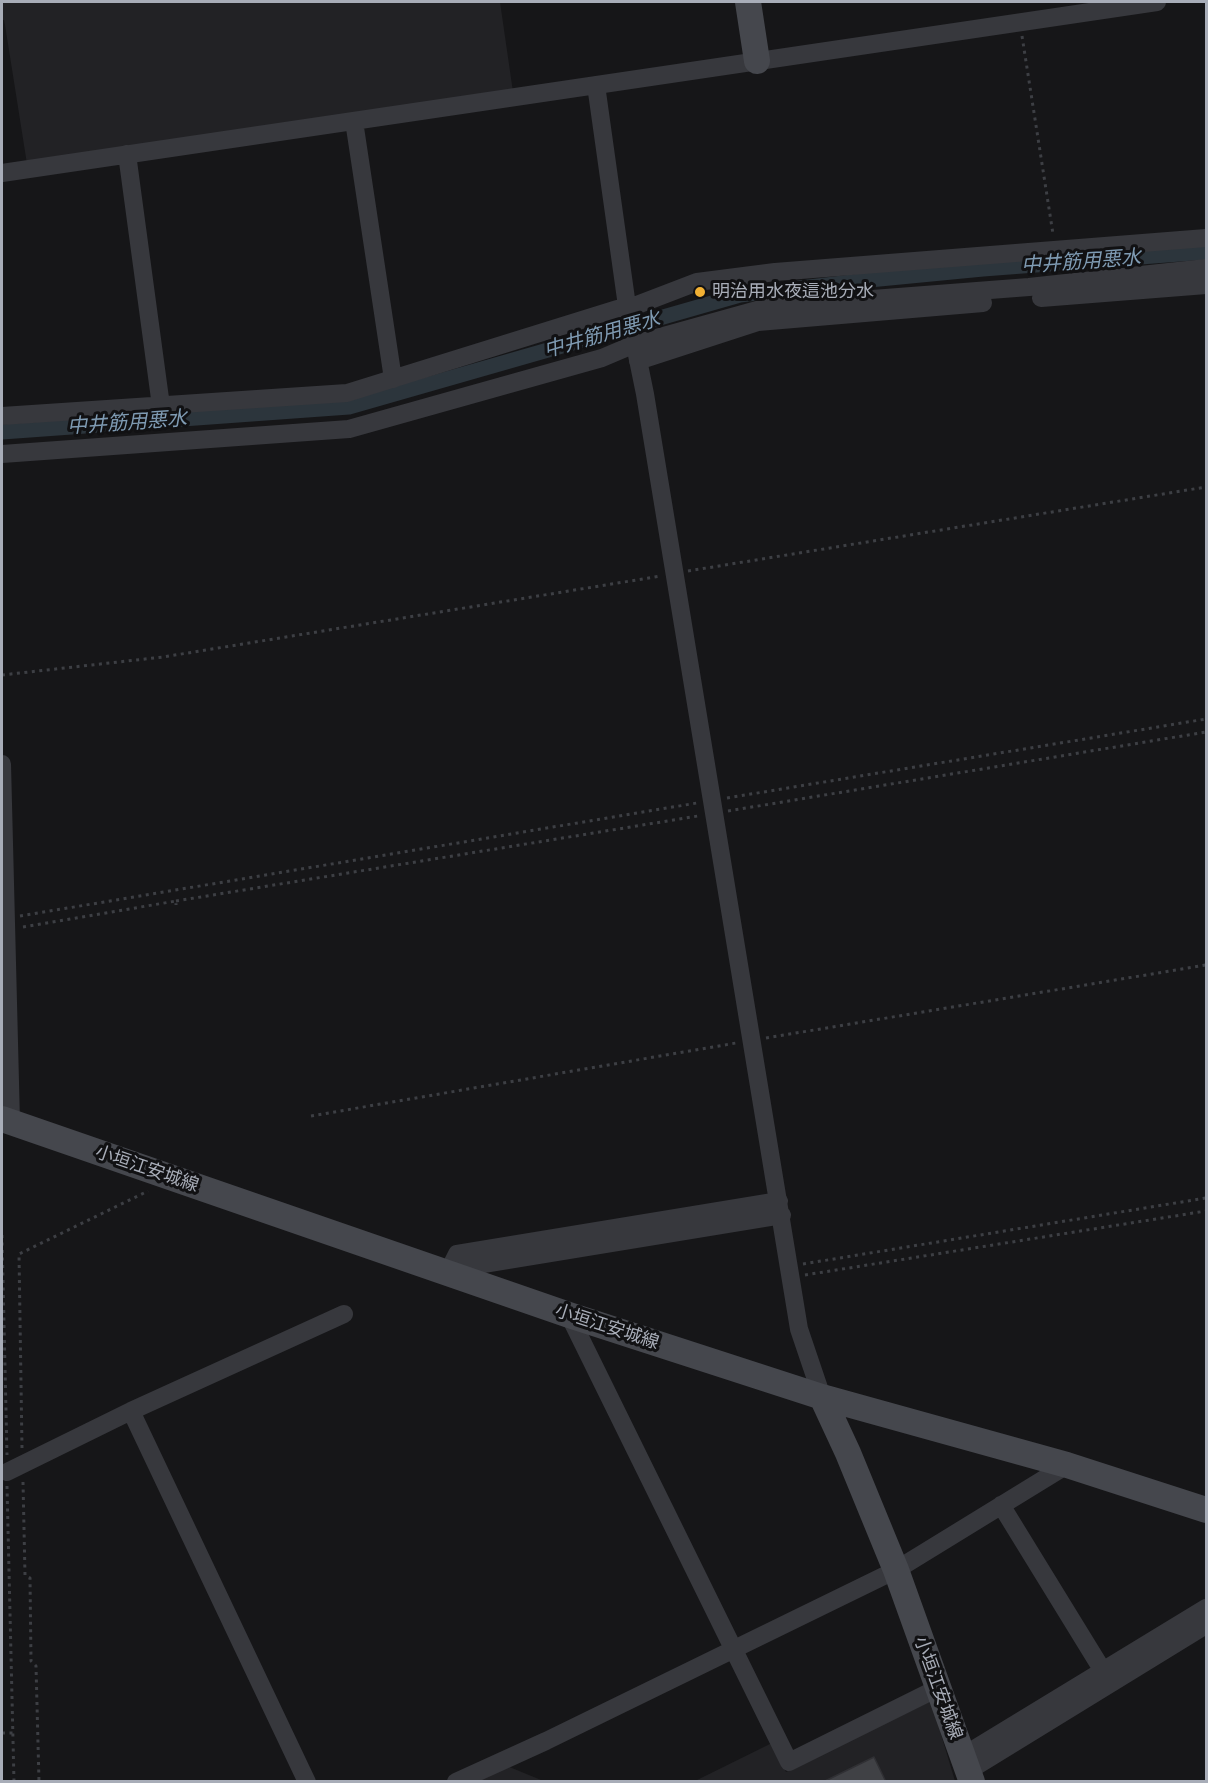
<!DOCTYPE html>
<html>
<head>
<meta charset="utf-8">
<style>
  body { margin:0 }
  #map { position:relative; width:1208px; height:1783px; overflow:hidden; background:#161618; font-family:Cabin,sans-serif }
  canvas { display:block }
  .frame { position:absolute; inset:0; border:3px solid #a8adb8; pointer-events:none }
</style>
</head>
<body>
<div id="map">
<canvas width="1208" height="1783"></canvas>
<div class="frame"></div>
</div>
<script>
const ctx = document.querySelector('canvas').getContext('2d');
ctx.lineJoin = 'round';
function fillPath(path, color) { ctx.fillStyle = color; ctx.fill(path, 'evenodd'); }
const poly = rows => new Path2D(rows.map(r => 'M' + r).join(''));
function stroke(path, color, width, dash) { ctx.strokeStyle = color; ctx.lineWidth = width; ctx.lineCap = dash ? 'butt' : 'round'; ctx.setLineDash(dash || []); ctx.stroke(path); }
function label(font, color, halo, rows, align = 'center') {
  ctx.font = font + ' Cabin,"Noto Sans JP",sans-serif'; ctx.lineWidth = 6; ctx.setLineDash([]); ctx.textBaseline = 'middle'; ctx.strokeStyle = halo; ctx.fillStyle = color; for (const [text, x, y, turn = 0] of rows) {
    ctx.save(); ctx.translate(x, y); ctx.rotate((+turn || 0) * Math.PI / 180); ctx.textAlign = isNaN(turn) ? turn : align; if (halo) ctx.strokeText(text, 0, 0); ctx.fillText(text, 0, 0); ctx.restore();
  }
}
fillPath(poly([
  [2,2,500,2,513,92,27,164,5,25,4,20,2,20],
  [931,1701,955,1781,693,1782,772,1743,786,1772],
  [507,1766,541,1780,542,1781,473,1782]
]), '#222225');
stroke(poly([
  [2,432,349,407,740,295,869,280,983,269,1206,252]
]), '#2c353c', 15);
const building = poly([
  [874,1757,886,1782,823,1782,874,1757]
]);
fillPath(building, '#404145');
stroke(building, '#303034', 1.5);
stroke(poly([
  [1022,36,1053,234],
  [688,571,1206,487],
  [2,675,163,657,661,576],
  [727,798,1206,719],
  [728,811,1206,732],
  [176,901,698,816],
  [20,916,697,803],
  [23,927,176,901,176,905],
  [766,1038,1206,965],
  [311,1116,736,1043],
  [2,1235,7,1455],
  [803,1264,1206,1198],
  [805,1275,1206,1211],
  [22,1448,19,1254,148,1191],
  [23,1482,25,1575,30,1578,31,1661,36,1666,39,1782],
  [7,1486,14,1782],
  [2,1733,13,1733]
]), '#3d3f44', 3, [3, 4.5]);
stroke(poly([
  [596,85,627,306,645,394,799,1329,822,1397],
  [354,121,393,379],
  [127,154,161,406],
  [2,173,1157,2],
  [1041,298,1206,285],
  [638,361,758,322,983,303],
  [2,416,347,393,617,309,637,305,697,282,775,272,1206,238],
  [2,454,349,429,602,358,635,344,768,307,1029,287,1206,268],
  [2,764,11,1122],
  [448,1272,457,1254,779,1201],
  [448,1272,465,1267,782,1215],
  [569,1315,789,1762,938,1688],
  [131,1411,344,1314],
  [7,1472,131,1411,307,1782],
  [1001,1505,1103,1671],
  [963,1756,1206,1608],
  [968,1771,1206,1625],
  [456,1782,546,1741,896,1570,1067,1465]
]), '#37383d', 18);
stroke(poly([
  [748,2,757,61],
  [2,1119,569,1315,822,1397,1067,1465,1206,1510],
  [822,1397,848,1453,896,1570,972,1782]
]), '#45474d', 26);
for (const [x, y, r, color] of [
  [700,292,6,"#f2b134"]
]) { const dot = new Path2D(); dot.arc(x, y, r, 0, 2 * Math.PI); ctx.fillStyle = color; ctx.fill(dot); stroke(dot, '#111113', 2); }
label('18px', '#a8adb8', '#111113', [
  ["明治用水夜這池分水",712,292]
], 'left');
label('18px', '#a8adb8', '#111113', [
  ["小垣江安城線",147,1169,19],
  ["小垣江安城線",607,1327,18],
  ["小垣江安城線",938,1688,70]
]);
label('italic 20px', '#7f9bb3', '#111113', [
  ["中井筋用悪水",1081,262,-4],
  ["中井筋用悪水",602,335,-16],
  ["中井筋用悪水",127,423,-4]
]);
</script>
</body>
</html>
